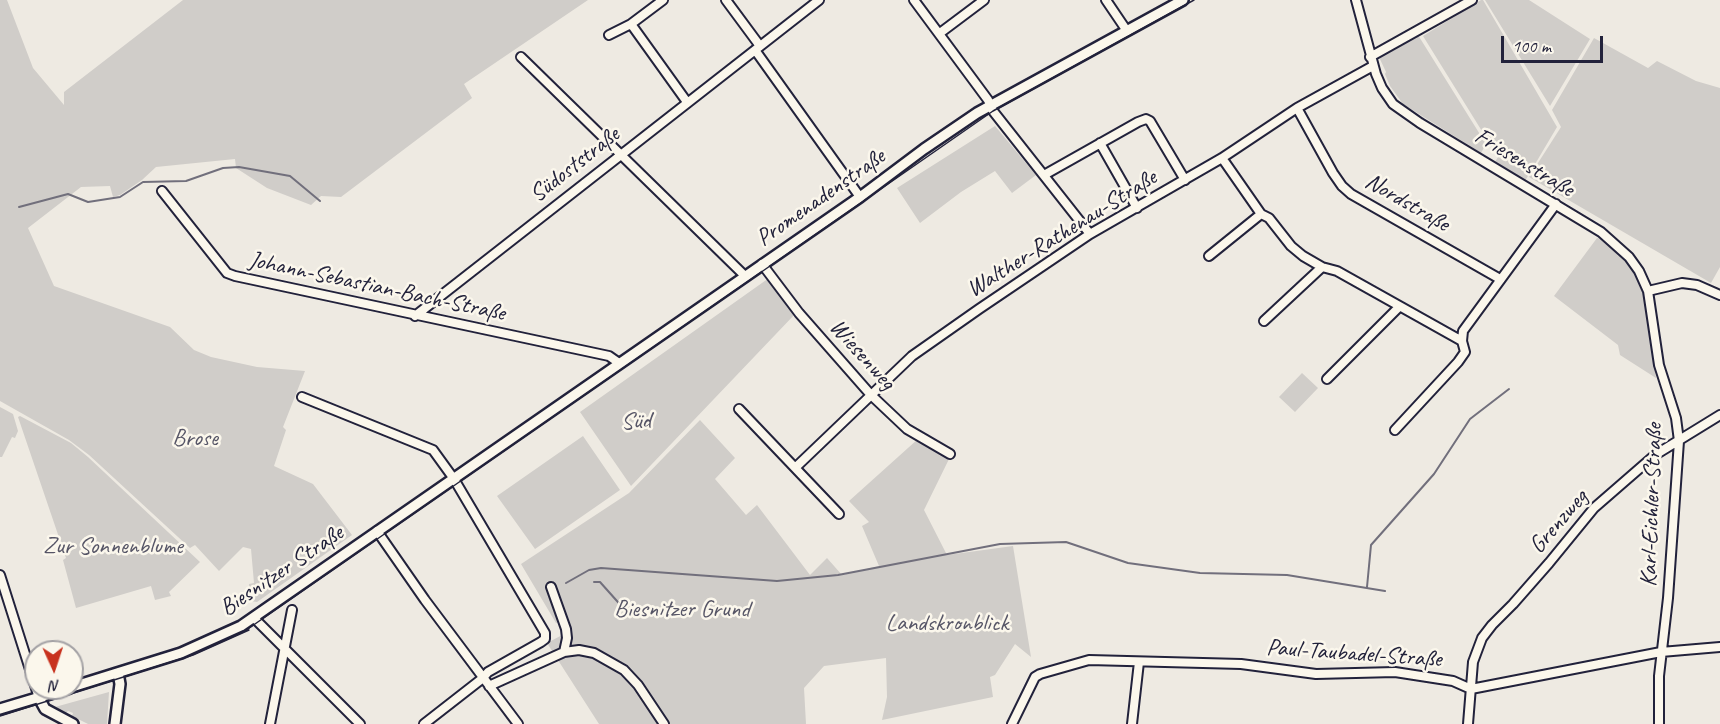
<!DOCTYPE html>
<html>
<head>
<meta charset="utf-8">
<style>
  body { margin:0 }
  #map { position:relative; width:1720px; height:724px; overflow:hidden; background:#eeeae2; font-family:Caveat,sans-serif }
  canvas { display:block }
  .north { position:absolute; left:24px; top:640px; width:60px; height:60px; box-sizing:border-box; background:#fbf7ec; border:2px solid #a4a2a5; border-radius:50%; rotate:177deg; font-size:16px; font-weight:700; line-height:24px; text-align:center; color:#22223b }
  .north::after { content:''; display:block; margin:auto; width:21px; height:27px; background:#c8321e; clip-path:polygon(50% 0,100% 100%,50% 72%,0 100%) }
  .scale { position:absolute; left:1501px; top:36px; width:102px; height:27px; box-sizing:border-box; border:3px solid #22223b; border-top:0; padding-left:8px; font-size:18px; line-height:21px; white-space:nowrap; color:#22223b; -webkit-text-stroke:4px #fbf7ec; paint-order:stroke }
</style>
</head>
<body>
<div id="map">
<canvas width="1720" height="724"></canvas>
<div class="north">N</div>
<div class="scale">100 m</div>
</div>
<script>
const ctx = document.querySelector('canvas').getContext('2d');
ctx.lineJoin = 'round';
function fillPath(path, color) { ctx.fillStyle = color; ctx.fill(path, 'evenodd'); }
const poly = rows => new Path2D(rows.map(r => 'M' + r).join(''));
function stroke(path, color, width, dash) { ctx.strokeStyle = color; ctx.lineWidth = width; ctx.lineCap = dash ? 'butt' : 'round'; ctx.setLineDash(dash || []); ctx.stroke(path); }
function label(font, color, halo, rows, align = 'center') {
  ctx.font = font + ' Caveat,sans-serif'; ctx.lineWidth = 5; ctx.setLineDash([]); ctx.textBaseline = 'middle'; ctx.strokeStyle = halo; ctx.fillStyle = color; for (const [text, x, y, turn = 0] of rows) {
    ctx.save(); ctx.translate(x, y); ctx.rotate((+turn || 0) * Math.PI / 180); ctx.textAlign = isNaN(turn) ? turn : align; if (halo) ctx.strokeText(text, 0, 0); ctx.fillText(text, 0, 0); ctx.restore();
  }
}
fillPath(poly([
  [0,0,7,0,33,68,64,105,64,92,183,0,588,0,464,84,472,98,341,197,321,196,311,205,267,188,236,168,235,159,156,167,142,180,120,195,113,197,110,186,81,187,28,228,54,286,170,327,194,350,211,357,257,367,305,371,283,427,286,430,274,466,313,484,352,535,257,602,250,601,249,584,254,583,251,549,243,547,219,571,195,545,190,548,89,455,69,440,0,401],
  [1481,0,1483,0,1557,127,1525,181,1495,162,1498,157,1423,36],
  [1485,0,1529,0,1590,39,1550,106],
  [1418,35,1486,144,1481,153,1403,104,1390,86,1385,74,1386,72,1379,57],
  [1594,38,1648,68,1657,61,1696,81,1720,88,1720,267,1711,283,1529,177,1561,127,1552,110],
  [995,126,1036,175,1012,193,995,171,961,192,920,223,897,188],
  [1597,238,1604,240,1619,251,1630,262,1638,278,1646,298,1656,378,1620,355,1618,345,1554,296],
  [769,278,796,313,631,486,580,412],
  [1302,373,1318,388,1295,412,1279,397],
  [0,407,13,414,18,431,15,438,12,437,2,457,0,457],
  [20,416,71,443,88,457,200,562,169,592,171,596,155,600,151,586,76,608,63,560,66,558,18,417],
  [700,420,735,458,715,479,746,515,757,505,810,575,827,558,842,575,879,566,862,526,869,522,849,501,918,439,950,457,924,510,947,555,1013,546,1031,657,1015,644,995,675,990,677,993,697,882,720,887,697,886,658,824,666,804,688,806,724,599,724,547,643,568,632,564,621,556,623,521,564,629,493],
  [583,436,620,490,535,549,497,496],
  [109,692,107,724,88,724,72,716,73,713,68,711,66,713,55,707]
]), '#d0cdc9');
stroke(poly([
  [19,207,68,194,88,202,120,197,143,182,186,181,223,168,239,167,290,176,320,201],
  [594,582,600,582,625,610],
  [566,583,589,570,601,568,777,581,838,575,1000,544,1066,542,1128,563,1200,573,1287,575,1385,591],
  [1367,587,1371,545,1434,474,1470,419,1509,389]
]), '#716f7c', 2);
const minor = poly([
  [663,0,631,24,687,102],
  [726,0,760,46],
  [914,0,988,100,993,111,1090,234],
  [1106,0,1127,31],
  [1356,0,1376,74,1382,88,1393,104,1420,123,1601,232,1629,257,1639,271,1648,291,1659,365,1676,418,1679,441,1668,598,1659,676,1659,724],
  [940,33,984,0],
  [609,35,631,24],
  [755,50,860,197],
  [521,57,745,276],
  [1370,57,1472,0],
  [1297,108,1333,173,1342,186,1351,194,1500,279],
  [1100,143,1137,208],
  [1222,158,1261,214],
  [1044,175,1138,122,1146,119,1150,121,1185,180],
  [162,191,227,273,235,276,609,356,619,363],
  [1261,214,1269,218,1291,246,1303,256,1322,267,1337,271,1462,341],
  [1209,256,1261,214],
  [762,264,799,313,871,395,907,429,950,454],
  [1648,291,1682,283,1697,285,1720,295],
  [415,316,819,0],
  [1264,321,1322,267],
  [1327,379,1399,307],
  [302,397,433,450,454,479,545,633,545,639,541,642,488,672,483,678,424,724],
  [739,409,839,514],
  [1395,430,1458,362,1465,352,1462,341,1463,331,1556,204],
  [796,467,912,356,979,309,1090,234,1222,158,1297,108,1373,66],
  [377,531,425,600,518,724],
  [0,575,39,698],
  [551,587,566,629,567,638,564,652],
  [254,618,360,724],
  [489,686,564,652,579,650,594,653,624,670,638,685,664,724],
  [270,724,292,610],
  [1012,724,1035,677,1040,674,1089,660,1241,664,1316,674,1395,672,1453,681,1471,689,1661,652,1720,647],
  [1132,724,1139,662],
  [1468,724,1473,662,1482,638,1492,625,1513,604,1549,563,1594,508,1655,455,1720,415]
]);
const major = poly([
  [72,687,181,653,241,626,860,197,924,149,977,113,1183,0],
  [39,698,45,709,73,724],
  [0,709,70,688],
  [115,724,120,684,118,673]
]);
stroke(minor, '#22223b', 12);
stroke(major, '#22223b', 14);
stroke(minor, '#fbf7ec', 8);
stroke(major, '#fbf7ec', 9);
stroke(poly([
  [242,633,993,111,1194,0],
  [0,716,193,655,249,630]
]), '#22223b', 1.5);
label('24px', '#22223b', '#fbf7ec', [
  ["Friesenstraße",1524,163,31],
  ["Südoststraße",575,165,-38],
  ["Promenadenstraße",821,198,-35],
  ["Nordstraße",1407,203,30],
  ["Walther-Rathenau-Straße",1062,234,-32],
  ["Johann-Sebastian-Bach-Straße",377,287,12],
  ["Wiesenweg",862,355,48],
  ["Karl-Eichler-Straße",1652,505,-88],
  ["Grenzweg",1559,522,-49],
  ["Biesnitzer Straße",282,571,-34],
  ["Paul-Taubadel-Straße",1354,654,4]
]);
label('24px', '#565566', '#fbf7ec', [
  ["Süd",636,422],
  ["Brose",195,439],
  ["Zur Sonnenblume",113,547],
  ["Biesnitzer Grund",682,610],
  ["Landskronblick",947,624]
]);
</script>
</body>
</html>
